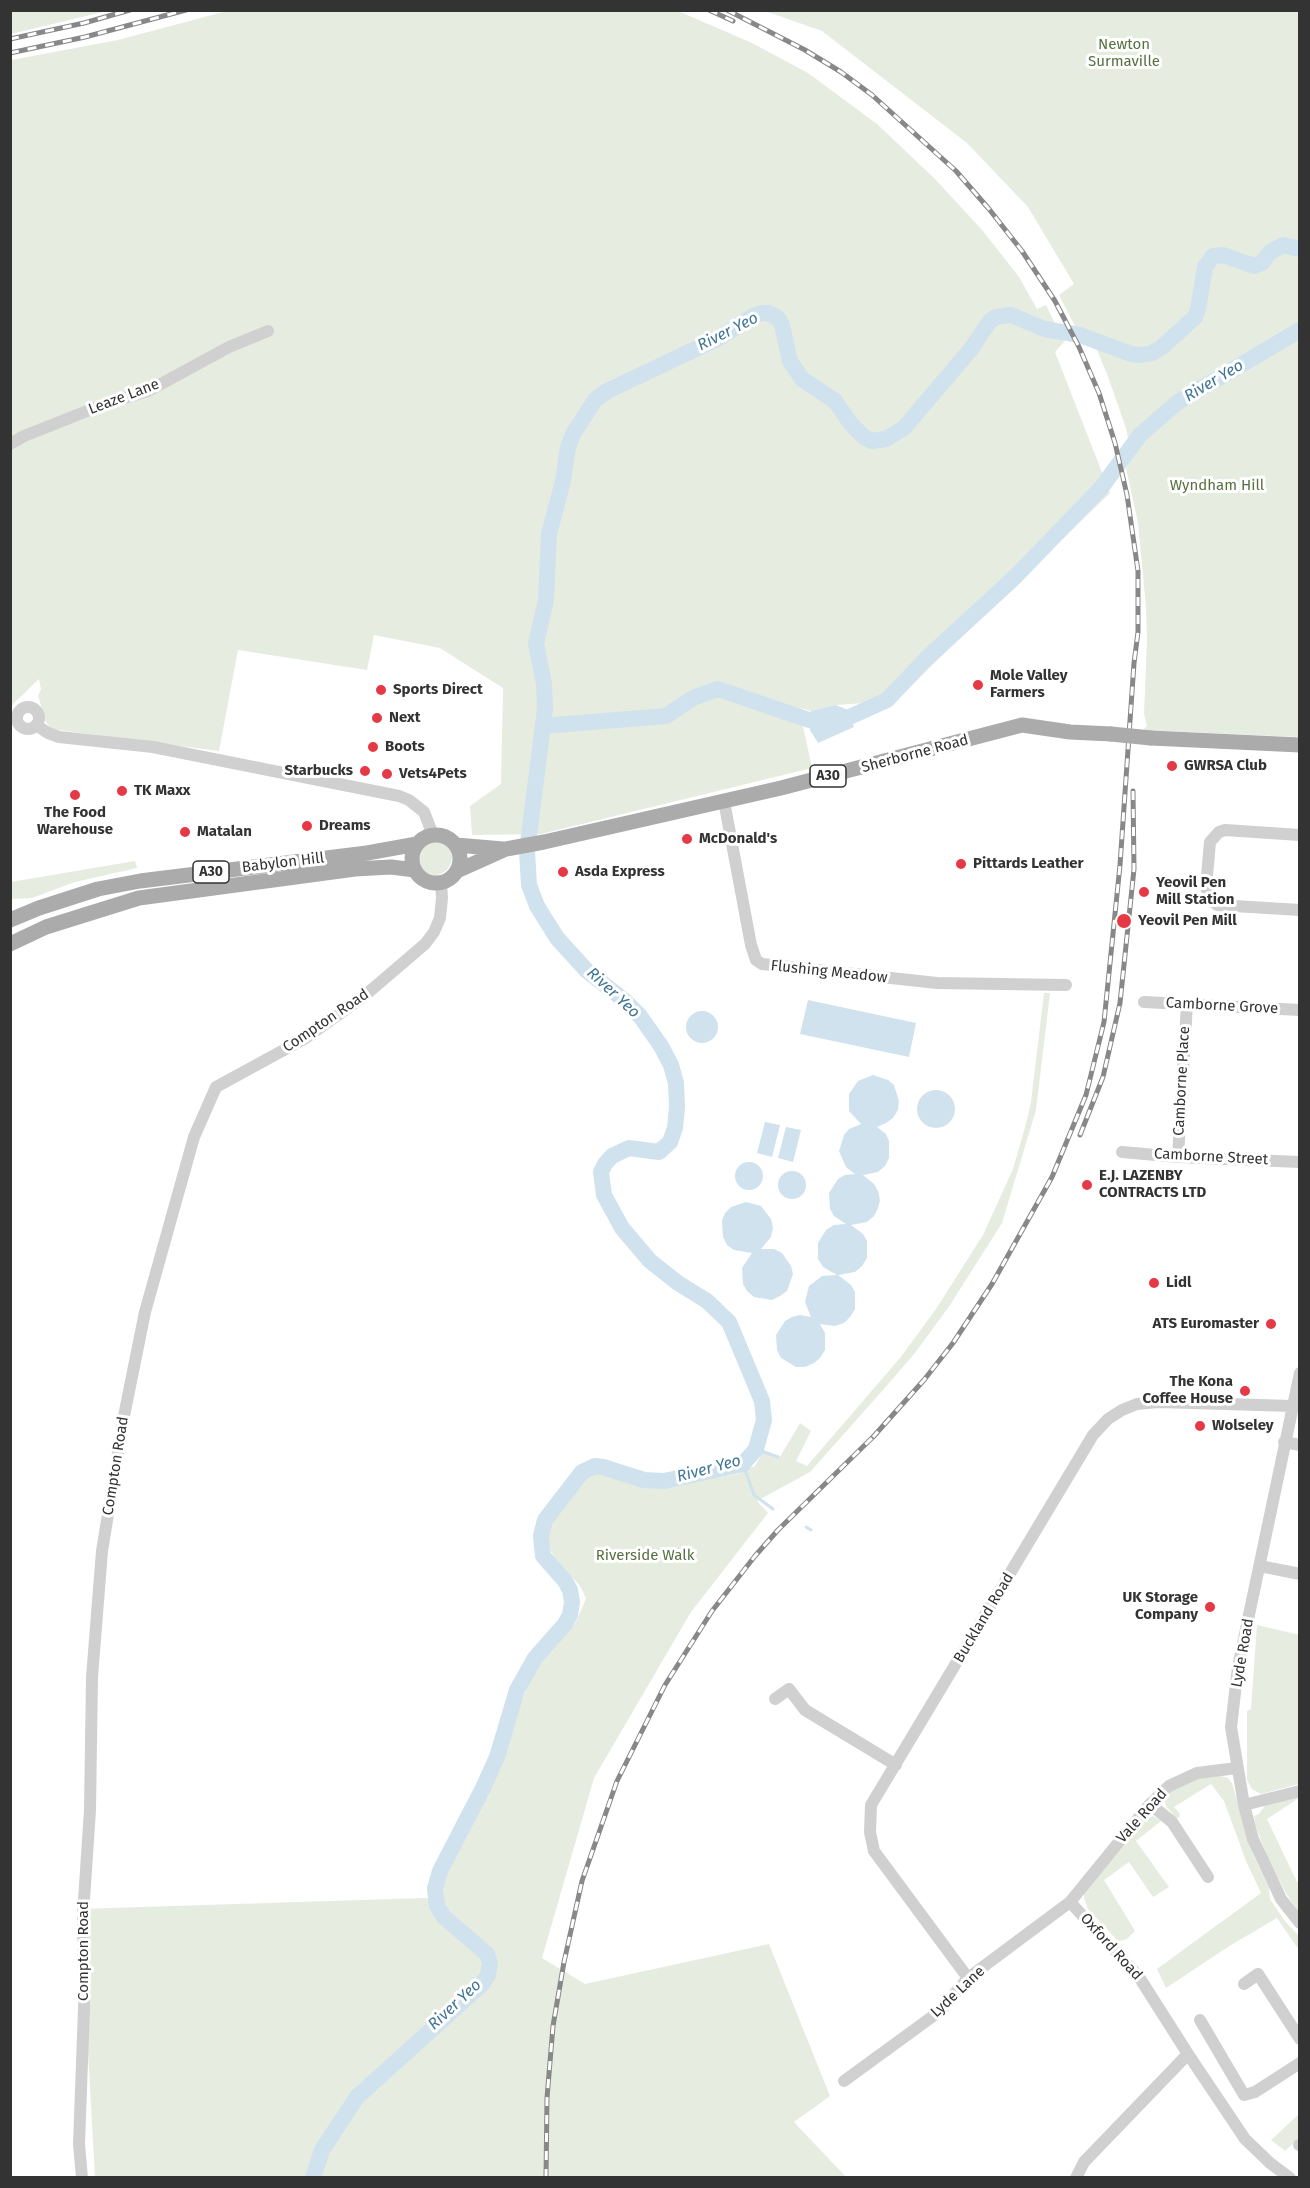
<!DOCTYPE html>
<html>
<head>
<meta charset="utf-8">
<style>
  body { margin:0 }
  #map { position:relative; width:1310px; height:2188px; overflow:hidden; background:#fff; font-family:"Fira Sans",sans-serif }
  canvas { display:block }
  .frame { position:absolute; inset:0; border:12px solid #333; pointer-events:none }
</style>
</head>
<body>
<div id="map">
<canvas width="1310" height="2188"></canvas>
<div class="frame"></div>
</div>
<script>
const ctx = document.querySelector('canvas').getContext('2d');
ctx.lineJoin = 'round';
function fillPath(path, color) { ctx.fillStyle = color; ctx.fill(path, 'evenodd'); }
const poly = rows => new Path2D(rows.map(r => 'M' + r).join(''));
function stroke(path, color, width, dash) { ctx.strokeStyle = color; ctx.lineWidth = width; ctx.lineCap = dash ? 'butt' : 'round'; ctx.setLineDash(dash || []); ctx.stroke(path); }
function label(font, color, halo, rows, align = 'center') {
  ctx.font = font + ' "Fira Sans",sans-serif'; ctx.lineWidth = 6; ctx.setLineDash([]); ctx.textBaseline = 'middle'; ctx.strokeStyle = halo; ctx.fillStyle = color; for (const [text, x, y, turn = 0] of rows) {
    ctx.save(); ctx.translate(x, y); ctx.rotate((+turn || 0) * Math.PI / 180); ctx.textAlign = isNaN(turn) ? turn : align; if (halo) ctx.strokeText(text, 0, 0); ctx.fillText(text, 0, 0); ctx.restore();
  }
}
fillPath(poly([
  [11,10,107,10,107,11,11,34],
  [227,11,678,11,752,43,808,73,877,124,935,179,983,231,1019,277,1037,309,1046,305,1064,342,1055,352,1110,493,895,701,836,705,811,711,799,708,812,768,541,834,472,835,470,806,501,784,503,688,440,648,374,635,367,670,238,650,219,751,51,729,46,722,38,696,41,689,39,679,11,706,11,60,118,40],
  [765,11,1299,11,1299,737,1143,730,1147,726,1144,714,1147,641,1146,607,1138,523,1126,468,1132,459,1126,428,1107,374,1090,333,1078,332,1059,295,1074,284,1028,207,967,143,822,31],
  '416 857a18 18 0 1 1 36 0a18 18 0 1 1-36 0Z',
  [135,861,137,868,75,882,32,898,11,899,11,882],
  [1044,993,1050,993,1036,1110,1002,1223,950,1305,915,1353,883,1390,810,1472,757,1501,768,1513,691,1612,594,1778,542,1958,585,1984,769,1944,830,2096,794,2122,846,2177,95,2177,80,1909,424,1898,444,1900,443,1887,447,1873,501,1767,521,1703,533,1674,547,1652,575,1624,585,1601,586,1598,580,1586,555,1558,548,1546,549,1527,555,1511,578,1482,589,1474,599,1469,636,1482,659,1487,737,1474,755,1466,763,1452,775,1457,780,1457,800,1423,811,1431,796,1461,807,1466,900,1358,936,1309,983,1235,1013,1169,1026,1124,1031,1102],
  [1257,1625,1300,1635,1299,1784,1261,1794,1252,1789,1247,1780,1247,1711,1251,1709],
  [1217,1775,1228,1778,1232,1783,1252,1852,1269,1888,1270,1899,1284,1920,1299,1936,1299,1950,1277,1918,1231,1945,1166,1988,1157,1969,1261,1893,1246,1861,1224,1801,1211,1784,1174,1807,1180,1814,1179,1818,1176,1818,1166,1806,1165,1801,1170,1792,1195,1779],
  [1299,1795,1299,1798,1267,1819,1297,1882,1299,1881,1299,1914,1286,1893,1269,1861,1256,1827,1254,1816,1259,1814,1265,1805],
  [1153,1816,1161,1821,1136,1841,1169,1887,1153,1897,1129,1862,1104,1880,1135,1931,1127,1939,1120,1941,1116,1939,1088,1909,1084,1898,1084,1892,1147,1819],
  [1299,2114,1299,2138,1285,2151,1271,2140]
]), '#e6ecdf');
fillPath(poly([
  [836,705,848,710,854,727,818,743,810,730,809,720,811,711],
  [808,1000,916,1023,909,1057,800,1034],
  '686 1027a16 16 0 1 1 32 0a16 16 0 1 1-32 0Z',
  [873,1075,888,1080,894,1085,899,1101,898,1110,893,1118,886,1123,877,1127,886,1134,889,1141,889,1158,885,1166,878,1172,863,1175,874,1184,878,1191,880,1200,878,1208,874,1216,867,1222,851,1225,863,1234,867,1241,867,1258,862,1266,855,1272,838,1275,851,1285,855,1292,855,1309,850,1317,844,1323,835,1326,820,1324,825,1333,825,1350,820,1358,814,1363,805,1367,796,1367,781,1358,777,1350,776,1335,785,1321,792,1317,800,1315,811,1317,805,1302,809,1286,822,1276,837,1275,823,1267,818,1259,818,1243,826,1230,834,1225,846,1224,834,1216,830,1209,829,1193,838,1179,845,1175,855,1174,846,1167,839,1151,844,1135,849,1129,861,1124,849,1111,849,1094,858,1081],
  '917 1109a19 19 0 1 1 38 0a19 19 0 1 1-38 0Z',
  [765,1122,780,1125,772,1157,757,1153],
  [786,1127,801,1130,793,1162,778,1158],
  '735 1176a14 14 0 1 1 28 0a14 14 0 1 1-28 0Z',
  '778 1185a14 14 0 1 1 28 0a14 14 0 1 1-28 0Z',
  [746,1202,761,1206,771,1219,773,1228,771,1237,761,1249,774,1249,782,1253,791,1266,793,1274,787,1291,780,1296,772,1300,754,1297,747,1291,743,1284,742,1268,752,1253,734,1250,727,1245,723,1237,722,1221,725,1213,731,1207]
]), '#cfe2ee');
stroke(poly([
  [756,1449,778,1457],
  [743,1464,754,1495,773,1509],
  [806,1527,811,1530]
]), '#cfe2ee', 3);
stroke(poly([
  [543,726,666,716,693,698,718,689,809,720,845,719,887,700,927,658,1015,577,1101,488,1140,435,1178,402,1300,330],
  [313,2178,322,2150,357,2097,482,1984,488,1975,490,1963,487,1954,444,1917,437,1906,435,1888,440,1871,483,1788,497,1757,517,1690,535,1658,565,1624,570,1615,572,1602,570,1590,565,1581,543,1556,541,1536,545,1520,582,1472,595,1466,603,1467,644,1480,664,1481,743,1464,756,1449,764,1420,762,1401,729,1322,707,1301,678,1283,650,1261,622,1228,604,1195,601,1172,605,1164,612,1156,629,1148,659,1152,670,1142,675,1128,677,1107,676,1083,671,1065,661,1046,640,1016,624,1000,587,971,557,938,537,906,529,885,527,851,545,709,544,684,536,643,546,600,549,534,563,481,568,447,573,434,595,400,607,391,719,338,753,316,762,313,768,313,778,318,782,325,790,361,802,379,835,401,851,424,864,437,872,441,886,439,904,428,971,349,990,321,996,317,1011,315,1044,329,1080,335,1131,354,1141,355,1152,353,1162,347,1195,317,1198,309,1205,267,1213,256,1223,255,1254,266,1262,263,1269,253,1283,245,1300,249]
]), '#cfe2ee', 16);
stroke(poly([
  [10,444,24,436,110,402,148,391,229,347,268,331],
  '17 718a11 11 0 1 1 22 0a11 11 0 1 1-22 0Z',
  [36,725,48,733,59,737,153,747,399,796,409,800,424,812,433,835],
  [724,801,751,945,756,960,762,964,937,983,1066,985],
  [1300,835,1225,830,1219,832,1210,842,1206,887,1211,900,1217,905,1300,910],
  [1144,1002,1300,1010],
  [1122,1152,1178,1157,1300,1162],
  [1178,1157,1187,1004],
  [1300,1373,1238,1667,1231,1727,1244,1805,1253,1839,1281,1899,1300,1923],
  [1284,1442,1300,1445],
  [1260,1566,1300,1574],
  [775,1699,789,1689,805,1710,896,1765],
  [1150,1804,1172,1822,1208,1877],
  [1244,1805,1300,1791],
  [1070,1902,1139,1977,1188,2054,1245,2139,1270,2163,1290,2178],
  [968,1978,874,1851,870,1832,871,1805,1093,1435,1108,1419,1122,1410,1137,1404,1158,1402,1292,1406],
  [1244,1984,1258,1974,1300,2039],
  [1200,2020,1244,2095,1255,2092,1300,2063],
  [844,2081,940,2011,968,1978,1070,1902,1150,1804,1169,1786,1197,1773,1237,1768],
  [1299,2145,1300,2145],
  [82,2178,79,2144,84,2008,83,1915,90,1810,92,1677,102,1551,124,1416,145,1312,194,1137,216,1087,304,1039,363,997,425,944,434,932,440,918,442,898,441,883],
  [1076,2178,1084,2162,1188,2054]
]), '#d0d0d0', 12);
stroke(poly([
  [1151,738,1300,745],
  '412 859a24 24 0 1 1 48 0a24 24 0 1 1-48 0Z',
  [456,845,503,849],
  [457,871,506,849,544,842,781,788,1022,725,1070,732,1111,734],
  [10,920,39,908,98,889,140,881,367,853,417,844],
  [10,944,46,927,139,898,355,869,391,867,415,870]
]), '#ababab', 15);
const rail = poly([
  [709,10,733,21],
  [727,10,805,50,841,72,872,95,956,171,989,209,1022,251,1055,301,1079,347,1099,393,1115,443,1127,495,1138,571,1138,632,1134,663,1120,865,1104,1022,1086,1095,1052,1177,992,1284,953,1343,924,1380,873,1437],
  [10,39,84,23,130,10],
  [10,53,85,37,186,10],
  [1080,1135,1103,1077,1120,1003,1134,869,1133,791],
  [546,2178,547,2098,553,2026,564,1962,582,1881,617,1781,665,1685,712,1611,755,1556,778,1530,877,1433]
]);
stroke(rail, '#888', 5);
stroke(rail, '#fff', 3, [9]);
stroke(poly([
  [1111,734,1151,738]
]), '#ababab', 15);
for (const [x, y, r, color] of [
  [978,685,6,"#e63946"],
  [381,690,6,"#e63946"],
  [377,718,6,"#e63946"],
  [373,747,6,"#e63946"],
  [1172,766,6,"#e63946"],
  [365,771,6,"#e63946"],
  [387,774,6,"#e63946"],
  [122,791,6,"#e63946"],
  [75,795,6,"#e63946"],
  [307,826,6,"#e63946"],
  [185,832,6,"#e63946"],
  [687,839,6,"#e63946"],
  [961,864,6,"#e63946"],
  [563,872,6,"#e63946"],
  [1144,892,6,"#e63946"],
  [1124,921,8,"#e63946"],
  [1087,1185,6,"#e63946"],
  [1154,1283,6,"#e63946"],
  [1271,1324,6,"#e63946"],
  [1245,1391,6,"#e63946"],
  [1200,1426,6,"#e63946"],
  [1210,1607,6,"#e63946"]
]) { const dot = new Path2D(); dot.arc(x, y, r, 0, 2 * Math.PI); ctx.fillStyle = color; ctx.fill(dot); stroke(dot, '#fff', 2); }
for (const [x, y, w] of [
  [828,776,36],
  [211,872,36]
]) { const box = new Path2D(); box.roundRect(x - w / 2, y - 11, w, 22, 4.5); ctx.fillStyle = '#fff'; ctx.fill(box); stroke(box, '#333', 1.5); }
label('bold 14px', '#333', null, [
  ["A30",828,776],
  ["A30",211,872]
]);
label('15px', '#56703f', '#fff', [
  ["Newton",1124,45],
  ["Surmaville",1124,62],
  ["Wyndham Hill",1217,486],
  ["Riverside Walk",645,1556]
]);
label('15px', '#333', '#fff', [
  ["Leaze Lane",124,397,-21],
  ["Sherborne Road",915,754,-15],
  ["Babylon Hill",283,863,-7],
  ["Flushing Meadow",829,972,6],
  ["Camborne Grove",1222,1006,3],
  ["Compton Road",326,1021,-34],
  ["Camborne Place",1182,1081,-87],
  ["Camborne Street",1211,1157,3],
  ["Compton Road",116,1466,-81],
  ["Buckland Road",984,1618,-59],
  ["Lyde Road",1243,1653,-80],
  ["Vale Road",1142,1816,-48],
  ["Oxford Road",1111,1947,48],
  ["Compton Road",84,1951,-90],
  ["Lyde Lane",958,1992,-43]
]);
label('bold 15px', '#333', '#fff', [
  ["Mole Valley",990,676],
  ["Farmers",990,693],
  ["Sports Direct",393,690],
  ["Next",389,718],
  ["Boots",385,747],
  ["GWRSA Club",1184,766],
  ["Starbucks",353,771,"right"],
  ["Vets4Pets",399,774],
  ["TK Maxx",134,791],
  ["The Food",75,813,"center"],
  ["Warehouse",75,830,"center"],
  ["Dreams",319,826],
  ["Matalan",197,832],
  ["McDonald's",699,839],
  ["Pittards Leather",973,864],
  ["Asda Express",575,872],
  ["Yeovil Pen",1156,883],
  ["Mill Station",1156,900],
  ["Yeovil Pen Mill",1138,921],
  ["E.J. LAZENBY",1099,1176],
  ["CONTRACTS LTD",1099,1193],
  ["Lidl",1166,1283],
  ["ATS Euromaster",1259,1324,"right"],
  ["The Kona",1233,1382,"right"],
  ["Coffee House",1233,1399,"right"],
  ["Wolseley",1212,1426],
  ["UK Storage",1198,1598,"right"],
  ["Company",1198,1615,"right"]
], 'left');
label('italic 16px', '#3f7597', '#fff', [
  ["River Yeo",728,332,-27],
  ["River Yeo",1214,381,-31],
  ["River Yeo",613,993,43],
  ["River Yeo",709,1469,-15],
  ["River Yeo",455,2005,-43]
]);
</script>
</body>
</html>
